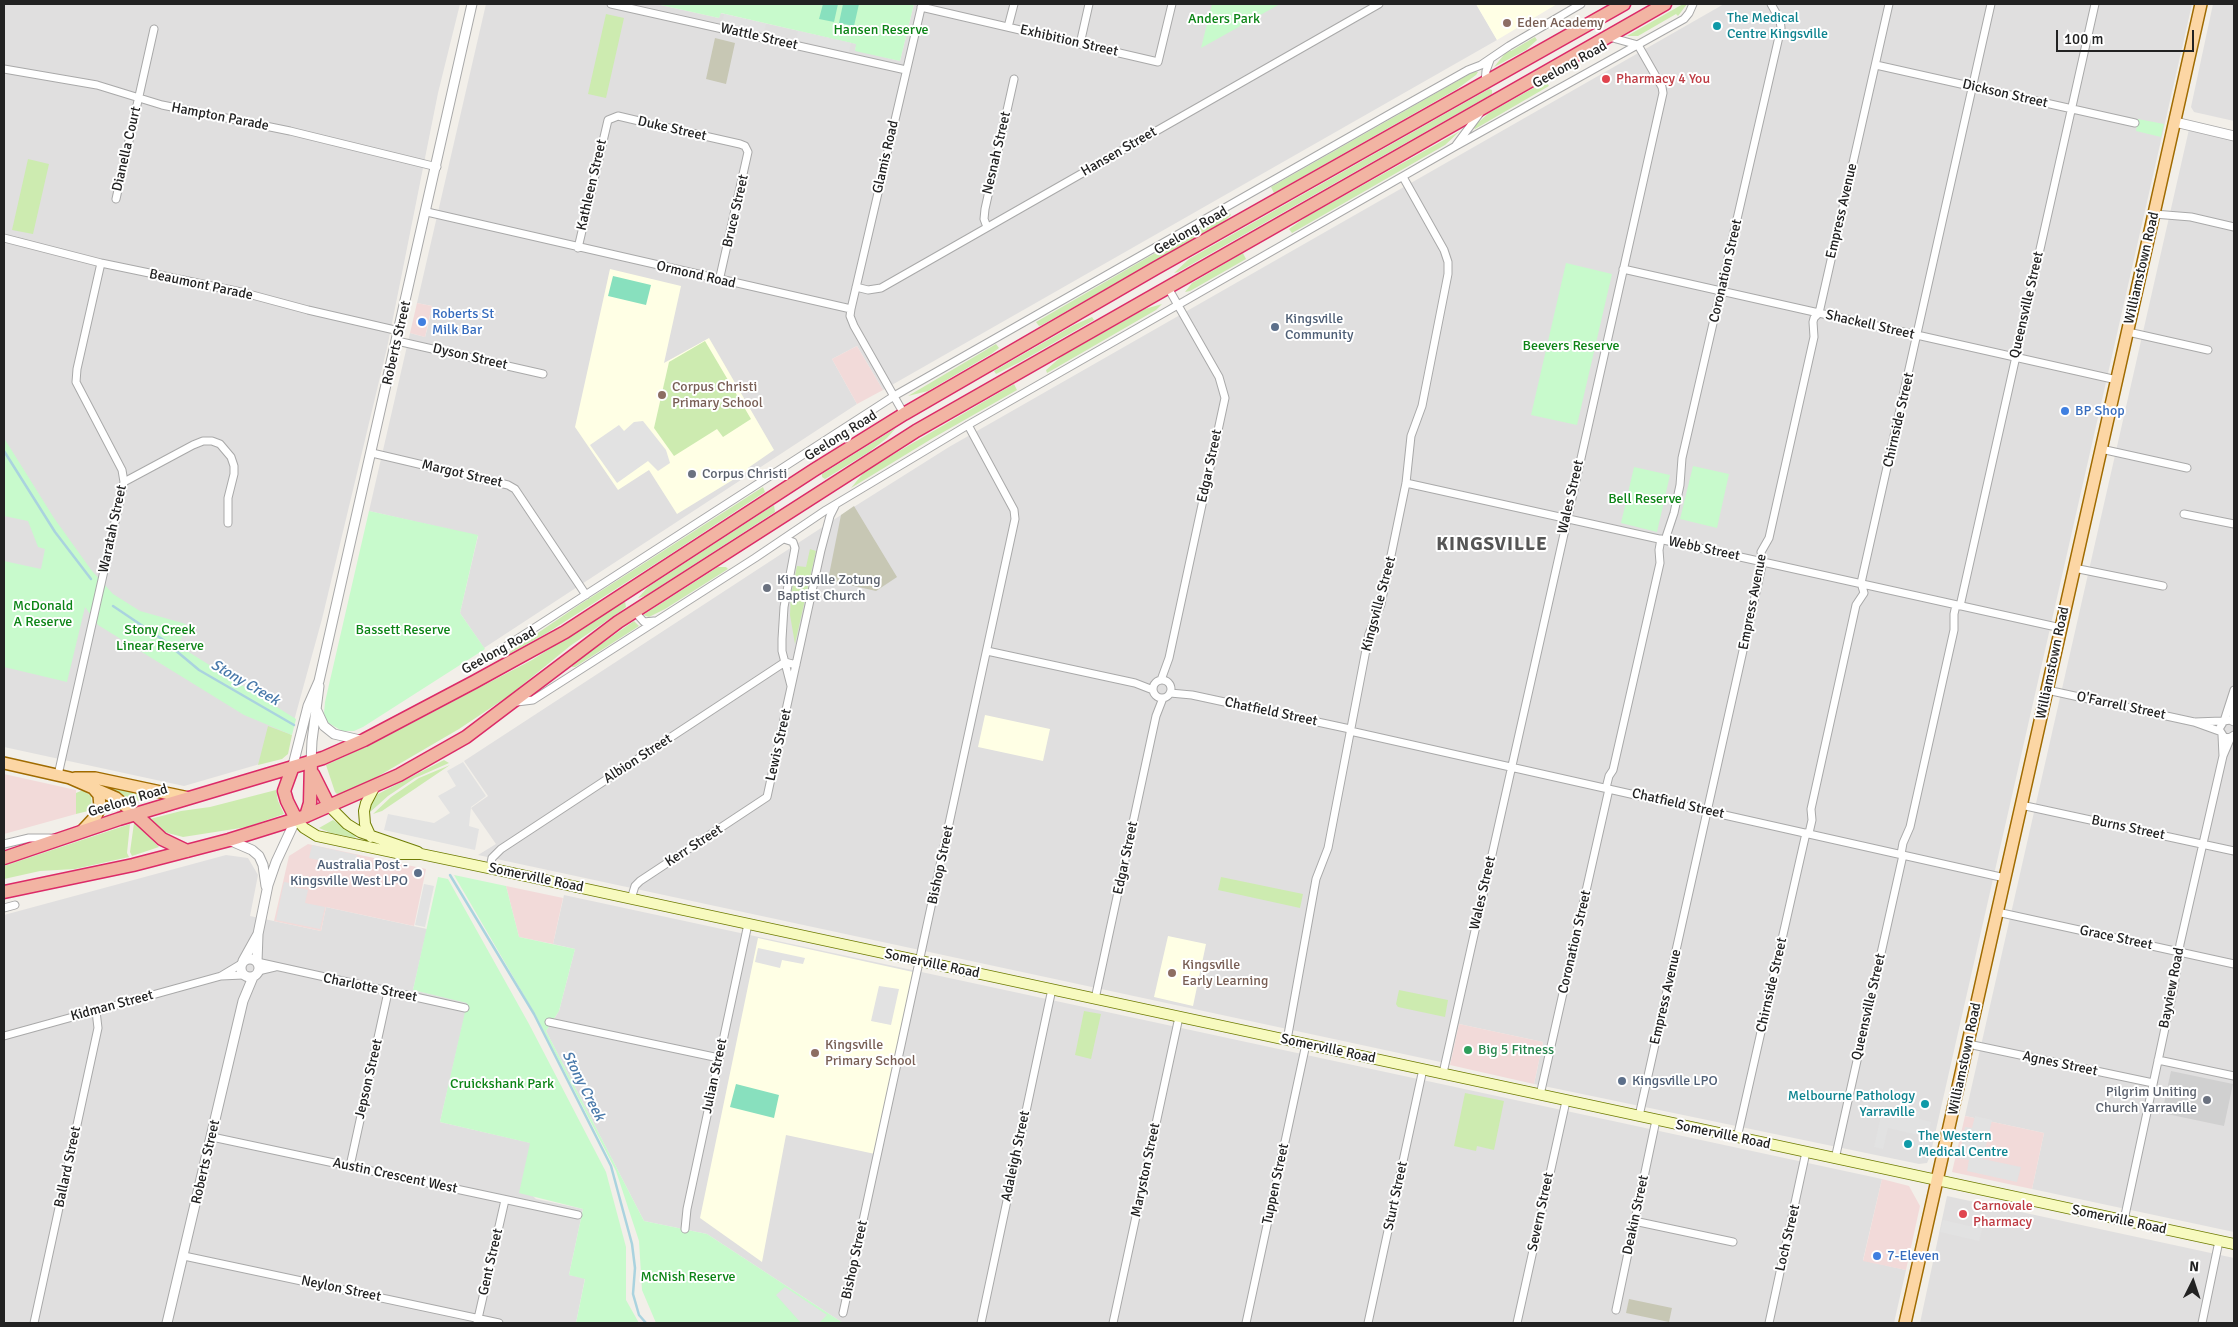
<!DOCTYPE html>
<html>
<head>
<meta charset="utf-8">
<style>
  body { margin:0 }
  #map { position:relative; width:2238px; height:1327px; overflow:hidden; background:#f2efe9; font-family:Signika,sans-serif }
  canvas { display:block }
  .frame { position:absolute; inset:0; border:5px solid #222; pointer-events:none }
  .north { position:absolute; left:2168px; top:1257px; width:50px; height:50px; -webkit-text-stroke:4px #fff; paint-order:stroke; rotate:4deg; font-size:14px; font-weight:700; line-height:20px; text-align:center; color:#222 }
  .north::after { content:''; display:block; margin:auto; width:18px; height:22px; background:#222; clip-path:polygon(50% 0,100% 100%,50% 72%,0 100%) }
  .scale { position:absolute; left:2056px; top:30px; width:138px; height:22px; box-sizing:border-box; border:2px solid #222; border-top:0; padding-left:6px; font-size:15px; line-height:18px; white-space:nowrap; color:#222; -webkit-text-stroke:4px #fff; paint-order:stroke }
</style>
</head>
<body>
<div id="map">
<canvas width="2238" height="1327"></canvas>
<div class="frame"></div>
<div class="north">N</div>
<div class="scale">100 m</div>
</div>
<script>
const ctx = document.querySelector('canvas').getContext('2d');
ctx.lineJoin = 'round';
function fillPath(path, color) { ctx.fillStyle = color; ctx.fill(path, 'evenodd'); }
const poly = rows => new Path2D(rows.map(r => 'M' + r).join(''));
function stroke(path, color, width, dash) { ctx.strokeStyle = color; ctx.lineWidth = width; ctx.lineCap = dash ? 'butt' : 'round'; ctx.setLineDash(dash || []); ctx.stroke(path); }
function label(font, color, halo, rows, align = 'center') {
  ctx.font = font + ' Signika,sans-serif'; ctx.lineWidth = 4; ctx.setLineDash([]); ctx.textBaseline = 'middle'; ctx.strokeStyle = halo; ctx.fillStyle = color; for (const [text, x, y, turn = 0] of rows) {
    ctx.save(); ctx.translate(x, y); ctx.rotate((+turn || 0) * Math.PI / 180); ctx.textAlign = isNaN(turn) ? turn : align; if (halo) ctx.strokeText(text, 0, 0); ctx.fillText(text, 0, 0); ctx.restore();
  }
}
fillPath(poly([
  [4,4,460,4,438,93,387,348,322,619,284,757,184,786,4,747],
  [486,4,656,4,719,18,720,13,857,44,855,50,900,61,914,4,1476,4,1497,40,883,390,857,346,832,359,857,404,484,648,460,613,478,536,369,511,410,333,425,337,428,326,432,306,417,303],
  [1724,4,2192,4,1930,1156,1927,1163,1919,1164,1534,1084,1543,1042,1459,1024,1450,1064,478,855,496,844,471,808,488,796,464,761,841,515,949,447],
  [2213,4,2234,4,2234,121,2194,112,2191,107],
  [2190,125,2234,135,2234,1232,2032,1189,2044,1133,1965,1116],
  [226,855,248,858,258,875,250,916,321,931,326,907,427,929,413,990,468,1002,440,1122,531,1143,533,1196,536,1199,583,1209,569,1275,585,1278,576,1323,4,1323,4,915],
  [564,895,1882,1179,1863,1260,1906,1270,1894,1323,843,1323,707,1234,644,1221,546,1031,559,1011,575,949,553,944],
  [1947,1196,2234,1258,2234,1323,1920,1323]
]), '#e0dfdf');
fillPath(poly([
  [417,303,432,306,425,337,410,333],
  [857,346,883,390,857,404,832,359],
  [4,774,76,790,76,814,4,834],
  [308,844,426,869,414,926,326,907,321,931,274,921,289,856],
  [506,886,563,898,553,944,519,937],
  [1459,1024,1543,1042,1534,1084,1450,1065],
  [1965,1116,2044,1133,2032,1189,1952,1172],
  [1882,1179,1909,1186,1920,1206,1906,1270,1863,1261]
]), '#f2dad9');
fillPath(poly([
  [1476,4,1557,4,1497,40],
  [610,269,681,286,664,363,709,338,774,450,748,468,749,470,677,514,649,470,618,490,575,427],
  [985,715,1050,729,1043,761,978,747],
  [1168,936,1206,944,1193,1006,1154,997],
  [758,938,913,972,875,1154,786,1135,762,1262,700,1218]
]), '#ffffe5');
fillPath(poly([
  [2171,1071,2233,1084,2224,1126,2162,1113]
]), '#d0d0d0');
fillPath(poly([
  [715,38,735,43,726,84,706,79],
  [854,506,897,577,876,591,828,580,841,515],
  [1629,1299,1672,1308,1669,1322,1626,1313]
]), '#c7c7b4');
fillPath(poly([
  [1683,4,1687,4,1678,16,1676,14,1638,36,1627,36],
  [606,14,624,18,606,98,588,94],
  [1535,37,1537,40,1526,50,1494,67,1507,51,1509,49,1511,51],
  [1475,71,1478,72,1476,75,1457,89,1274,193,1271,187],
  [1546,81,1549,86,1475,129,1473,127,1489,113],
  [1489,89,1492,90,1492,94,1178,272,1174,273,1189,259],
  [1460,131,1445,145,1292,233,1289,229,1306,217],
  [28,159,49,164,33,234,12,230],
  [1228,211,1231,215,1224,222,1042,325,1039,326,1036,322],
  [1243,253,1246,259,1190,291,1185,292,1192,283],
  [1162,304,1156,310,1047,373,1046,370,1062,356,1145,309],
  [1092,317,1094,320,1020,362,996,374,994,371,1074,325],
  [705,341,751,419,723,437,717,429,674,456,654,428,669,362],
  [996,344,999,348,991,354,928,391,908,396],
  [1014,384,1017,390,933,438,851,488,865,471],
  [896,428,887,438,869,452,825,479,822,477,822,474],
  [763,487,765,492,669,555,547,633,495,662,579,605],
  [774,505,775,512,645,596,638,598,648,587],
  [810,549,816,551,795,644,790,615,791,594,797,566,806,567],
  [718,567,726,567,728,569,665,609,649,617,643,615],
  [625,601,626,607,621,611,570,646,510,695,459,729,375,778,338,795,335,792,326,765,372,744,532,660],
  [634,621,639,626,575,667,572,667,572,664],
  [268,726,292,735,288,754,282,759,258,765],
  [444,760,449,763,415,778,388,796,368,814,370,806,378,794],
  [450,765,382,811,373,814,391,797,419,778],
  [109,786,153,796,151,799,131,802,109,789],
  [83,790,91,796,92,810,76,814,76,793],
  [276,790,278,801,284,814,247,827,183,837,164,832,150,819,181,811,210,807],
  [333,820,356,836,355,838,331,833,319,828],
  [134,823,135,823,159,847,132,856,130,852],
  [130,824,127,853,129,857,75,869,40,871,4,879,4,866],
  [1221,877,1303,894,1300,908,1218,890],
  [1399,990,1448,1000,1445,1017,1398,1007,1396,1004],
  [1084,1011,1101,1014,1091,1059,1075,1055],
  [1465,1093,1504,1101,1494,1150,1477,1146,1476,1151,1454,1146]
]), '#cdebb0');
fillPath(poly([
  [656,4,914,4,900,61,855,51,856,44,721,13,719,18],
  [1212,4,1280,4,1201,48],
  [2138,119,2164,124,2161,137,2136,131],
  [1566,263,1612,274,1577,425,1531,415],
  [4,438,54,518,92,571,113,594,140,611,186,624,179,646,296,719,292,735,244,715,98,625,85,607,67,682,4,667,4,561,41,569,45,549,38,547,28,521,4,516],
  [1693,466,1729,474,1717,528,1680,519],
  [1634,467,1670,475,1657,532,1621,523],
  [369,511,478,535,460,613,485,649,363,727,354,731,342,731,327,722,324,713,325,702],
  [454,875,506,886,519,937,575,949,559,1011,546,1031,644,1221,707,1234,843,1323,656,1323,642,1290,639,1241,616,1171,536,1016],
  [438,877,448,879,529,1024,606,1172,626,1247,626,1300,639,1323,576,1323,585,1279,569,1275,583,1209,519,1193,530,1143,440,1122,467,1003,413,990]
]), '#c8facc');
fillPath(poly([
  [823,4,838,4,834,22,819,19],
  [843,4,859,4,854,26,839,23],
  [613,276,651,285,646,305,608,296],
  [736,1084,779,1095,774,1118,730,1107]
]), '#88e0be');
fillPath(poly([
  [724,14,766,24,764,33,722,23],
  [798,31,851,43,849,52,796,40],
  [643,421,666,450,670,463,658,471,648,461,617,483,590,445,619,425,624,431,634,422],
  [463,762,486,796,471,807,469,826,479,829,475,850,384,830,388,814,434,823,450,813,438,796,456,786,447,771],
  [312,845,357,855,354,868,309,858],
  [284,882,290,883,290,886,308,890,305,903,325,907,320,929,276,920],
  [424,884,434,886,425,927,415,925],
  [758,948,805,958,803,964,782,960,780,968,755,962],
  [879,986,899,989,891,1025,871,1021],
  [1901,1107,1920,1112,1919,1119,1931,1122,1926,1143,1922,1142,1923,1136,1888,1128,1883,1149,1874,1147,1882,1111,1899,1115],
  [1975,1116,1992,1120,1983,1159,2021,1167,2017,1182,1967,1171,1969,1160,1959,1158,1965,1127,1972,1128],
  [1943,1220,1982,1229,1979,1241,1940,1232],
  [785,1287,827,1315,819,1323,801,1323,776,1295]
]), '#e2e2e2');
stroke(poly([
  [4,451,55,532,91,579],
  [113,606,162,639,199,670,294,725],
  [450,875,534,1014,611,1166,632,1244,635,1268,633,1294,639,1315,646,1323]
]), '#aad3df', 2.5);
const minor = poly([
  [611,4,906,70],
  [921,7,1158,62,1172,4],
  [1008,27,1014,4],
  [1080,44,1089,4],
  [1876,65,2135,123],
  [4,69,97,85,162,105,290,131,437,167],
  [1485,82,1486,71,1490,60],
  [1456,145,1480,113],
  [116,199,154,29],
  [427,212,851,309,850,316,854,326,904,414],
  [2154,214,2191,217,2234,227],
  [987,227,984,219,985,209,1014,79],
  [4,238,101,263,241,292,308,310,399,331],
  [578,248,608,120,618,116,669,128,740,144,745,146,748,152,719,281],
  [1623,269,2117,380],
  [856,287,868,290,881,288,1379,4],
  [851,309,922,4],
  [2128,332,2208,350],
  [397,341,543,374],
  [2101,449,2187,468],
  [372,453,508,485,515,489,586,595],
  [124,482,193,445,203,441,212,441,220,444,231,457,234,466,234,474,228,498,228,523],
  [1406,483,2061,628],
  [2184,514,2234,524],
  [784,539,793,542,795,548,784,607,782,639,782,651,791,686],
  [1665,540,1674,513,1680,485,1682,458,1781,28,1780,20,1771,4],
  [2074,568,2163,586],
  [1960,606,2095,4],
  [634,611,644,622,654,621],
  [987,651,1135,683,1153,690],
  [494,654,894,396,1388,115,1468,70,1481,65,1509,46,1581,4],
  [1161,680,1169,658,1225,398,1219,377,1167,286],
  '1153 689a9 9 0 1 1 18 0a9 9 0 1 1-18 0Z',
  [2047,690,2194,722,2219,731],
  [1170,693,1192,695,1350,729],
  [2233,698,2233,721],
  [517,702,533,700,755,558,826,510,968,425,1454,147,1684,19,1689,13,1693,4],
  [2224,721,2234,690],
  [2195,722,2222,721],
  [2234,722,2230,720,2224,721,2219,729,2224,737,2229,738,2234,735],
  [1350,731,2005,878],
  [2223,756,2231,737],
  [58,775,124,482,122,470,76,382,77,369,101,263],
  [1606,788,1609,776,1613,770,1660,563,1659,550,1661,539],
  [2021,805,2234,851],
  [1809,833,1812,820,1811,809,1856,605,1864,593,1861,583,1991,4],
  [4,844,29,838,55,838],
  [1901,854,1903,843,1910,827,1954,630,1954,614,1956,605],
  [490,868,492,858,501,849,785,662,796,665],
  [631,899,635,886,640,881,767,797,821,550,830,516,835,506],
  [4,908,15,905],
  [1997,912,2234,964],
  [257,962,465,1008],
  [258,971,275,967],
  [221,976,243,975],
  [1095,999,1151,739,1156,716,1163,698],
  [549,1022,719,1058],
  [4,1036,221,976,241,964],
  [1287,1040,1316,879,1328,848,1369,634,1381,604,1406,483,1411,436,1422,406,1448,274,1448,262,1444,250,1403,177],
  [1968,1044,2153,1083],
  [2158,1060,2234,1076],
  [1443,1073,1663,93,1662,87,1638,45,1609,37],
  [1540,1095,1609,789],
  [1639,1116,1763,561,1761,552,1769,538,1814,337,1813,322,1814,318,1819,313,1889,4],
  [212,1137,578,1215],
  [1737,1138,1806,833],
  [1835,1159,1903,855],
  [350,1166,388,992],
  [2124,1220,2174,986,2180,944,2223,756,2222,735],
  [1634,1221,1733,1242],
  [685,1229,687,1209,748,924],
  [184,1256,499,1323],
  [1616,1310,1656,1120],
  [843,1313,1015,519,1014,510,968,425],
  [34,1323,98,1028,96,1011],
  [477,1323,505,1200],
  [981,1323,1052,989],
  [1113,1323,1179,1017],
  [1246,1323,1306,1044],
  [1368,1323,1423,1069],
  [1517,1323,1566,1101],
  [1769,1323,1806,1152],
  [2202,1323,2219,1241]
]);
const tertiary = poly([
  [2175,122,2234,136],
  [317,711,324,726,334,734,360,740],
  [311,762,312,741,319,686],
  [292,769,308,706,319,681,472,4],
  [229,840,252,850,259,856,263,865,266,886],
  '241 968a9 9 0 1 1 18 0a9 9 0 1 1-18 0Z',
  [243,961,258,934],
  [257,962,258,934,268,885,276,862,296,819],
  [167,1323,243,1001,253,977]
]);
const secondary = poly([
  [329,806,347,824,360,832,418,852],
  [296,819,304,828,317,836,401,854,421,854,512,873,2234,1244],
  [371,837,365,824,364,811,366,803,375,786]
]);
const primary = poly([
  [4,763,70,778,116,798,135,814],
  [75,778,95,778,189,798],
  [82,831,96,816,100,807,99,795,93,788],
  [1905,1323,2201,4]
]);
const trunk = poly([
  [292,769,284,791,287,801,296,819],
  [313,774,329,806],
  [135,814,162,839,187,851],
  [306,816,310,803,311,762],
  [4,858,119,819,323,758,364,740,474,682,565,632,814,470,904,414,1156,268,1624,4],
  [4,892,133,865,229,840,306,816,399,775,466,737,618,622,916,431,1665,4]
]);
stroke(minor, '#a9a9a9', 9);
stroke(tertiary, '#a9a9a9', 11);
stroke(secondary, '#707d05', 12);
stroke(primary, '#a06b00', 14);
stroke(trunk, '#dc2a67', 15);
stroke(minor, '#fff', 7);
stroke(tertiary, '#fff', 9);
stroke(secondary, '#f7fabf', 10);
stroke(primary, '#fcd6a4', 11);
stroke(trunk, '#f2b4a3', 12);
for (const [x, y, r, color] of [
  [1507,23,5,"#8d6e63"],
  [1717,26,5,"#0f9aa8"],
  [1606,79,5,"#e0444e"],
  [422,322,5,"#3f7fe0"],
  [1275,327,5,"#5c6f8a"],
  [662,395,5,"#8d6e63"],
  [2065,411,5,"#3f7fe0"],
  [692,474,5,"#6b7280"],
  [767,588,5,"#6b7280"],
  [418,873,5,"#5c6f8a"],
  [1172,973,5,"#8d6e63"],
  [1468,1050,5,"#2e9e5b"],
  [815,1053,5,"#8d6e63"],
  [1622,1081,5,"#5c6f8a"],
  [2207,1100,5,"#6b7280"],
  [1925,1104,5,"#0f9aa8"],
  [1908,1144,5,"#0f9aa8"],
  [1963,1214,5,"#e0444e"],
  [1877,1256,5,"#3f7fe0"]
]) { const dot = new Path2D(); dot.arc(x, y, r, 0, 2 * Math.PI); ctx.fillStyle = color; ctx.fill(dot); stroke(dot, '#fff', 2); }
label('14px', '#0d838f', '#fff', [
  ["The Medical",1727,18],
  ["Centre Kingsville",1727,34],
  ["Melbourne Pathology",1915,1096,"right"],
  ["Yarraville",1915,1112,"right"],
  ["The Western",1918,1136],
  ["Medical Centre",1918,1152]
], 'left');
label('14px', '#0c8416', '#fff', [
  ["Anders Park",1224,19],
  ["Hansen Reserve",881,30],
  ["Beevers Reserve",1571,346],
  ["Bell Reserve",1645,499],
  ["McDonald",43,606],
  ["A Reserve",43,622],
  ["Stony Creek",160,630],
  ["Linear Reserve",160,646],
  ["Bassett Reserve",403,630],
  ["Cruickshank Park",502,1084],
  ["McNish Reserve",688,1277]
]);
label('14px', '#785e54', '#fff', [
  ["Eden Academy",1517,23],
  ["Corpus Christi",672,387],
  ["Primary School",672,403],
  ["Kingsville",1182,965],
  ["Early Learning",1182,981],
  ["Kingsville",825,1045],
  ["Primary School",825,1061]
], 'left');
label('14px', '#222', '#fff', [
  ["Wattle Street",759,37,13],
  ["Exhibition Street",1069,41,13],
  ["Geelong Road",1570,65,-29],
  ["Dickson Street",2005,94,13],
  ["Hampton Parade",220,117,11],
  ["Duke Street",672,129,13],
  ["Dianella Court",127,149,-77],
  ["Hansen Street",1119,152,-30],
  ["Nesnah Street",997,153,-77],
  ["Glamis Road",886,157,-77],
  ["Kathleen Street",592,185,-77],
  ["Bruce Street",736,211,-77],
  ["Empress Avenue",1842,211,-77],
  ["Geelong Road",1191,231,-30],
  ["Williamstown Road",2142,268,-77],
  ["Coronation Street",1726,271,-77],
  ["Ormond Road",696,275,13],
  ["Beaumont Parade",201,285,12],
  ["Queensville Street",2027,305,-77],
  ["Shackell Street",1870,325,13],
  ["Roberts Street",397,343,-77],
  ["Dyson Street",470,357,13],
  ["Chirnside Street",1899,420,-77],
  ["Geelong Road",841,436,-32],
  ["Edgar Street",1210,466,-78],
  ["Margot Street",462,474,13],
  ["Wales Street",1571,497,-77],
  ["Waratah Street",113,529,-78],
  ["Webb Street",1704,549,12],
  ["Empress Avenue",1753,602,-79],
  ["Kingsville Street",1379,604,-75],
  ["Geelong Road",499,651,-29],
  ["Williamstown Road",2053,663,-78],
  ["O'Farrell Street",2121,706,12],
  ["Chatfield Street",1271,712,12],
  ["Lewis Street",779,745,-77],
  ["Albion Street",638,759,-33],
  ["Geelong Road",128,801,-17],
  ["Chatfield Street",1678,804,13],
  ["Burns Street",2128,828,12],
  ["Kerr Street",694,846,-33],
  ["Edgar Street",1126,858,-78],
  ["Bishop Street",941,865,-78],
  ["Somerville Road",536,878,12],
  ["Wales Street",1483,893,-77],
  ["Grace Street",2116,938,12],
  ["Coronation Street",1575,942,-77],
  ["Somerville Road",932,964,12],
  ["Chirnside Street",1772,985,-77],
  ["Charlotte Street",370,988,12],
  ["Bayview Road",2172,988,-79],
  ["Empress Avenue",1666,997,-77],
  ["Kidman Street",112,1006,-15],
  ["Queensville Street",1869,1007,-77],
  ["Somerville Road",1328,1049,12],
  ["Williamstown Road",1965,1059,-78],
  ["Agnes Street",2060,1064,12],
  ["Julian Street",715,1076,-78],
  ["Jepson Street",369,1079,-77],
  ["Somerville Road",1723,1135,12],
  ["Adaleigh Street",1016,1156,-78],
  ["Roberts Street",206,1162,-77],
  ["Ballard Street",68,1167,-78],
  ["Maryston Street",1146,1170,-78],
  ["Austin Crescent West",395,1176,12],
  ["Tuppen Street",1276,1184,-78],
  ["Sturt Street",1396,1196,-78],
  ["Severn Street",1541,1212,-78],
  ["Deakin Street",1636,1215,-78],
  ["Somerville Road",2119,1220,12],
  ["Loch Street",1788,1238,-77],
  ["Bishop Street",855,1260,-78],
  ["Gent Street",491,1262,-77],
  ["Neylon Street",341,1289,12]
]);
label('14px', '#be3a42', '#fff', [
  ["Pharmacy 4 You",1616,79],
  ["Carnovale",1973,1206],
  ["Pharmacy",1973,1222]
], 'left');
label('14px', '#366cbe', '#fff', [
  ["Roberts St",432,314],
  ["Milk Bar",432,330],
  ["BP Shop",2075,411],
  ["7-Eleven",1887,1256]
], 'left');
label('14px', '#4e5e75', '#fff', [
  ["Kingsville",1285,319],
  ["Community",1285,335],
  ["Australia Post -",408,865,"right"],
  ["Kingsville West LPO",408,881,"right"],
  ["Kingsville LPO",1632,1081]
], 'left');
label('14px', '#5b616d', '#fff', [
  ["Corpus Christi",702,474],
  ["Kingsville Zotung",777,580],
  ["Baptist Church",777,596],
  ["Pilgrim Uniting",2197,1092,"right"],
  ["Church Yarraville",2197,1108,"right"]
], 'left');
label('14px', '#27864d', '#fff', [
  ["Big 5 Fitness",1478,1050]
], 'left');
label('italic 15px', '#4a7aab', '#fff', [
  ["Stony Creek",245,683,30],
  ["Stony Creek",583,1086,63]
]);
ctx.letterSpacing = '1px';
label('bold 19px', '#555', '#fff', [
  ["KINGSVILLE",1492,545]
]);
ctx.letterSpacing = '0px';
</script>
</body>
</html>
